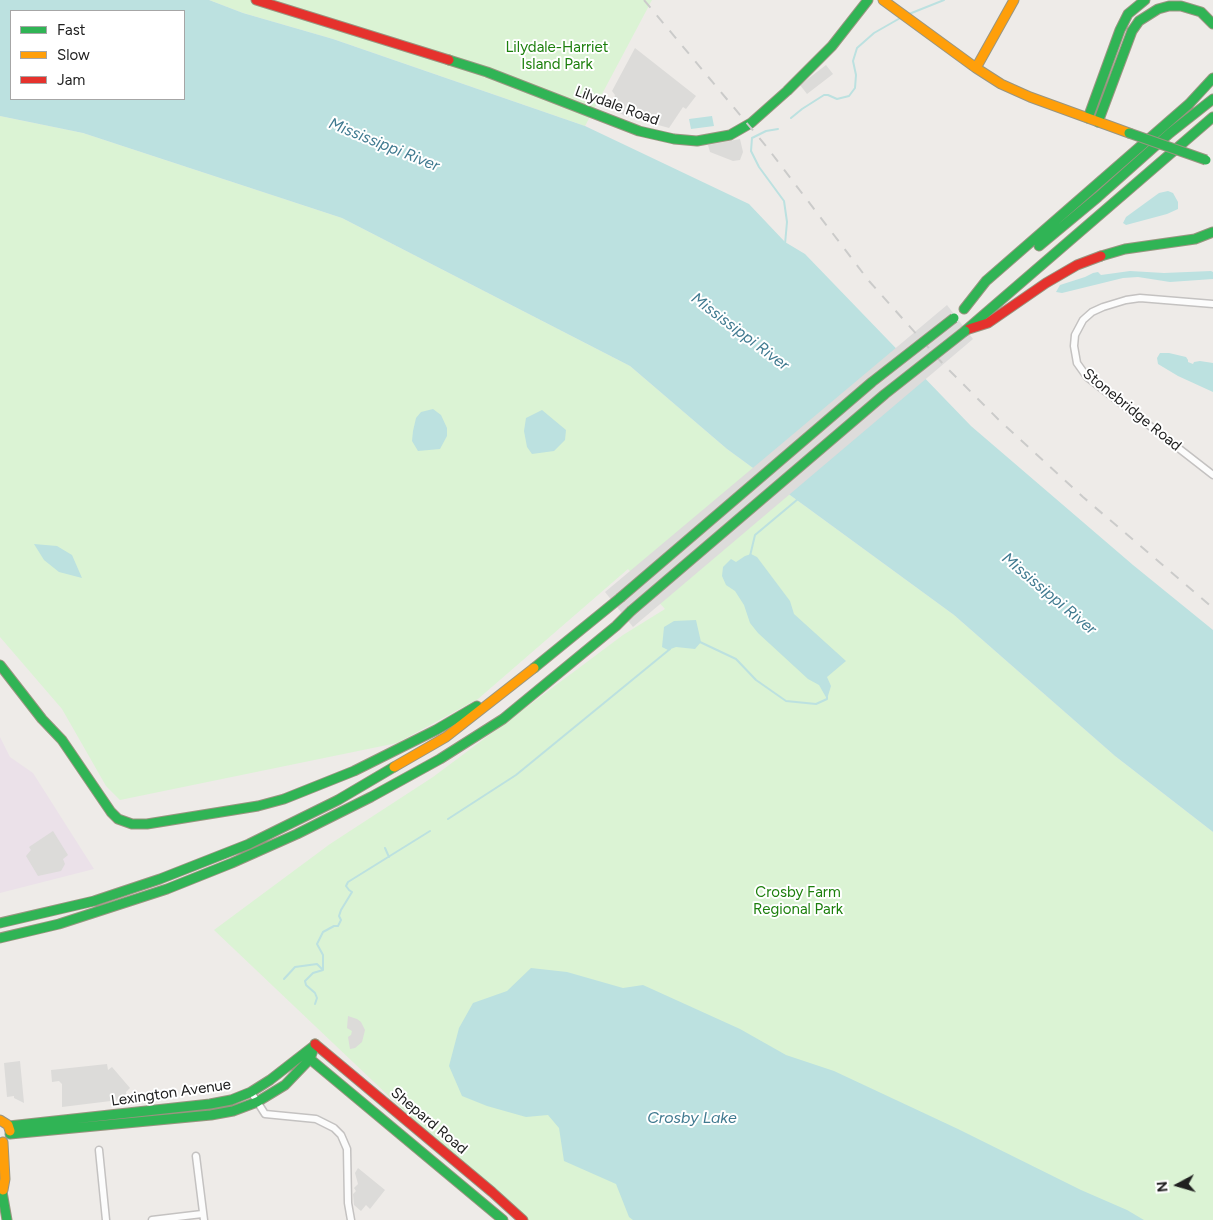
<!DOCTYPE html>
<html>
<head>
<meta charset="utf-8">
<style>
  body { margin:0 }
  #map { position:relative; width:1213px; height:1220px; overflow:hidden; background:#eeebe8; font-family:Figtree,sans-serif }
  canvas { display:block }
  .legend { position:absolute; left:10px; top:10px; width:175px; height:90px; box-sizing:border-box; background:#fff; border:1px solid #a6a6a6; margin:0; padding:6px 9px; list-style:none; font-size:15px; color:#202020 }
  .legend li { display:flex; align-items:center; gap:10px; height:25px }
  .legend b { width:25px; border:1px solid #a6a6a6 }
  .north { position:absolute; left:1153px; top:1160px; width:50px; height:50px; -webkit-text-stroke:4px #fff; paint-order:stroke; rotate:264deg; font-size:14px; font-weight:700; line-height:20px; text-align:center; color:#202020 }
  .north::after { content:''; display:block; margin:auto; width:18px; height:22px; background:#202020; clip-path:polygon(50% 0,100% 100%,50% 72%,0 100%) }
</style>
</head>
<body>
<div id="map">
<canvas width="1213" height="1220"></canvas>
<ul class="legend">
<li><b style="height:6px;background:#30b455"></b>Fast</li>
<li><b style="height:6px;background:#ff9f0a"></b>Slow</li>
<li><b style="height:6px;background:#e5322d"></b>Jam</li>
</ul>
<div class="north">N</div>
</div>
<script>
const ctx = document.querySelector('canvas').getContext('2d');
ctx.lineJoin = 'round';
function fillPath(path, color) { ctx.fillStyle = color; ctx.fill(path, 'evenodd'); }
const poly = rows => new Path2D(rows.map(r => 'M' + r).join(''));
function stroke(path, color, width, dash) { ctx.strokeStyle = color; ctx.lineWidth = width; ctx.lineCap = dash ? 'butt' : 'round'; ctx.setLineDash(dash || []); ctx.stroke(path); }
function label(font, color, halo, rows, align = 'center') {
  ctx.font = font + ' Figtree,sans-serif'; ctx.lineWidth = 4; ctx.setLineDash([]); ctx.textBaseline = 'middle'; ctx.strokeStyle = halo; ctx.fillStyle = color; for (const [text, x, y, turn = 0] of rows) {
    ctx.save(); ctx.translate(x, y); ctx.rotate((+turn || 0) * Math.PI / 180); ctx.textAlign = isNaN(turn) ? turn : align; if (halo) ctx.strokeText(text, 0, 0); ctx.fillText(text, 0, 0); ctx.restore();
  }
}
fillPath(poly([
  [0,737,10,757,33,773,94,869,0,893]
]), '#ebe1e9');
fillPath(poly([
  [209,0,652,0,585,126,333,39,243,13],
  [0,116,83,133,342,218,630,366,727,449,954,615,1115,756,1213,832,1213,1220,525,1220,435,1140,214,930,330,844,433,777,623,635,665,609,628,569,478,699,397,743,120,800,106,786,62,709,0,637]
]), '#dbf3d4');
fillPath(poly([
  [635,48,696,96,686,109,683,107,669,128,623,115,610,105,615,95,612,91],
  [826,65,833,74,807,94,800,85],
  [740,139,743,152,740,160,733,161,710,152,708,145],
  [53,831,68,855,63,859,65,864,61,871,38,876,26,856,31,850,29,847],
  [348,1016,357,1019,361,1022,365,1030,362,1042,355,1048,350,1049,348,1037,351,1035,352,1031,347,1028],
  [20,1061,24,1103,14,1098,14,1096,7,1097,4,1063],
  [107,1064,108,1070,112,1067,130,1088,126,1092,127,1099,62,1107,62,1084,59,1081,52,1082,51,1070],
  [358,1168,385,1190,370,1209,366,1205,361,1211,354,1205,353,1194,356,1191,354,1188,358,1184,355,1173]
]), '#dcdbd9');
fillPath(poly([
  [0,0,209,0,243,13,333,39,585,126,749,204,785,242,805,254,971,426,1133,565,1213,630,1213,832,1115,756,954,615,727,449,630,366,342,218,83,133,0,116],
  [11,11,184,11,184,99,11,99],
  [712,116,714,126,691,129,689,119],
  [1168,191,1173,193,1178,202,1178,209,1167,214,1126,225,1123,223,1126,217,1159,193],
  [1130,271,1164,273,1211,271,1213,272,1213,279,1170,282,1138,277,1123,278,1062,293,1056,292,1060,285,1085,277,1093,273,1098,272,1101,275],
  [1160,353,1169,353,1186,357,1188,360,1188,362,1193,364,1194,362,1200,361,1213,363,1213,392,1178,376,1158,364,1157,358],
  [433,409,441,415,447,428,447,436,440,449,418,451,412,441,413,431,416,418,421,412],
  [542,410,566,430,565,440,554,451,532,454,527,447,524,431,526,418],
  [34,544,57,546,72,555,82,578,59,572,44,560],
  [751,554,757,557,790,601,794,614,846,661,827,677,831,686,827,699,819,685,808,679,758,633,750,623,744,605,735,591,726,585,722,576,723,567,731,559,736,562,745,556],
  [696,620,701,642,695,649,676,647,668,650,662,647,664,627,674,621],
  [531,968,567,972,623,988,643,985,740,1029,786,1055,834,1071,958,1129,1081,1190,1127,1210,1144,1220,633,1220,629,1217,616,1184,564,1161,559,1128,548,1115,526,1117,487,1106,462,1096,449,1066,459,1028,473,1003,507,991]
]), '#bce1e0');
fillPath(poly([
  [947,305,973,339,633,627,605,592]
]), '#dddcdb');
stroke(poly([
  [909,14,944,0],
  [791,118,802,109,824,95,828,95,837,99,849,96,855,88,856,75,853,61,857,48,874,33,902,17],
  [778,129,766,131,752,138,751,151,759,167,784,201,787,222,785,244],
  [750,556,755,535,798,499],
  [700,642,736,659,756,680,786,701,816,704,827,699,827,697],
  [448,819,516,775,670,649],
  [385,848,389,857],
  [284,979,295,967,317,964,322,969],
  [315,1004,317,998,315,993,306,985,305,981,313,973,323,970,323,955,317,944,323,932,334,926,338,926,341,920,339,916,341,910,352,892,349,890,346,886,348,882,430,831]
]), '#bce1e0', 2);
const street = poly([
  [1213,304,1140,298,1126,300,1103,307,1092,312,1083,320,1075,335,1074,346,1077,363,1087,377,1213,475],
  [251,1092,265,1114,316,1119,334,1128,341,1135,347,1149,348,1203,351,1220],
  [99,1150,106,1220],
  [196,1156,204,1220],
  [152,1220,202,1214]
]);
const fast = poly([
  [449,60,487,72,639,131,674,139,697,141,730,135,751,123,787,91,832,46,868,0],
  [1088,118,1120,30,1128,14,1145,0],
  [1098,122,1132,31,1139,21,1158,9,1169,6,1181,6,1201,12,1213,24],
  [1039,246,1098,197,1170,133,1213,99],
  [1101,256,1125,249,1195,239,1213,232],
  [964,309,986,281,1189,104,1213,78],
  [965,331,1213,117],
  [0,665,42,719,62,740,111,812,118,819,132,824,147,824,258,806,284,799,354,771,436,730,477,706],
  [534,668,620,598],
  [0,923,94,901,160,879,249,844,338,800,394,767],
  [0,938,59,924,167,889,232,863,297,834,371,797,440,759,503,719,616,626,631,611],
  [310,1059,503,1220],
  [9,1126,210,1104,231,1100,251,1092,270,1080,315,1045],
  [10,1134,211,1115,233,1111,257,1102,285,1085,310,1059,315,1044],
  [1,1186,7,1220]
]);
const slow = poly([
  [883,0,976,68,1001,84,1030,97,1129,133],
  [976,68,1014,0],
  [394,767,446,737,534,668],
  [0,1120,8,1125,10,1131],
  [3,1142,5,1179,3,1190]
]);
const jam = poly([
  [256,0,449,60],
  [969,329,988,323,1046,283,1077,265,1101,256],
  [315,1044,492,1192,523,1220]
]);
stroke(street, '#c4c2c1', 9);
stroke(fast, '#999580', 11);
stroke(slow, '#999580', 11);
stroke(jam, '#999580', 11);
stroke(street, '#fcfcfc', 6);
stroke(fast, '#30b455', 9);
stroke(slow, '#ff9f0a', 9);
stroke(jam, '#e5322d', 9);
stroke(poly([
  [644,0,766,146,869,281,944,365,999,420,1083,497,1213,608]
]), '#cbcbca', 2, [10, 10]);
const fastBridge = poly([
  [1129,133,1206,160],
  [620,598,872,382,954,318],
  [631,611,885,394,965,331]
]);
stroke(fastBridge, '#999580', 11, []);
stroke(fastBridge, '#30b455', 9);
label('15px', '#1c7f0c', '#fff', [
  ["Lilydale-Harriet",557,48],
  ["Island Park",557,65],
  ["Crosby Farm",798,893],
  ["Regional Park",798,910]
]);
label('15px', '#202020', '#fff', [
  ["Lilydale Road",617,106,20],
  ["Stonebridge Road",1132,410,39],
  ["Lexington Avenue",171,1093,-8],
  ["Shepard Road",429,1121,40]
]);
label('italic 16px', '#407a90', '#fff', [
  ["Mississippi River",384,145,22],
  ["Mississippi River",740,332,37],
  ["Mississippi River",1049,594,40],
  ["Crosby Lake",692,1118]
]);
</script>
</body>
</html>
